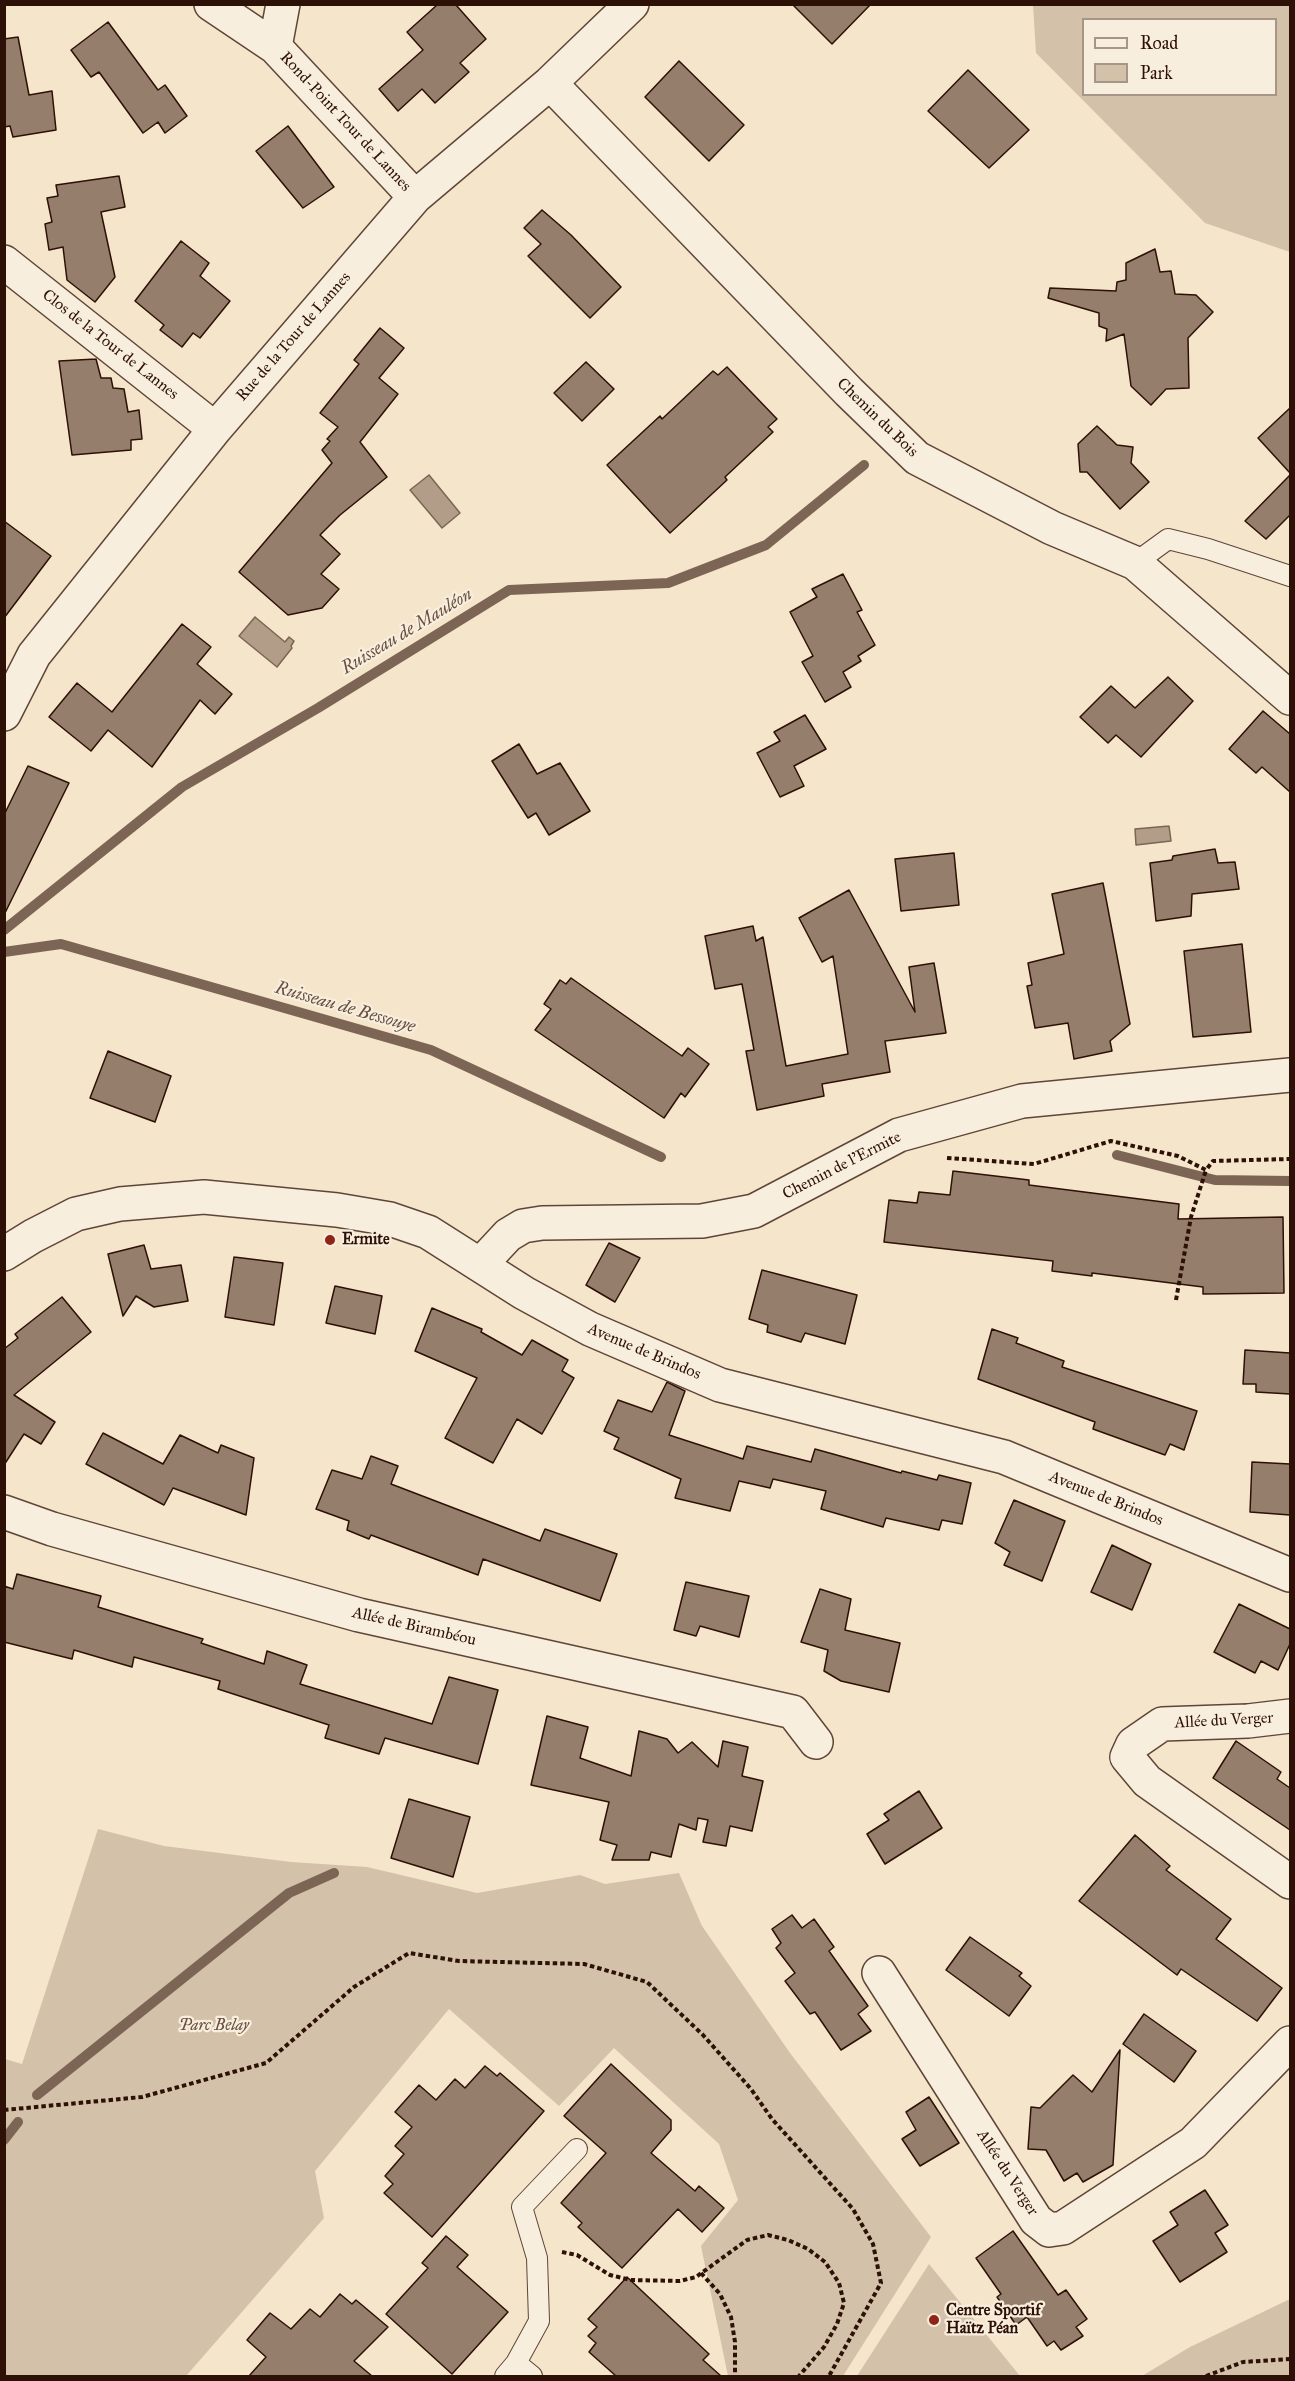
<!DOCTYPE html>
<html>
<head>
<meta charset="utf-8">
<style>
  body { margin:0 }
  #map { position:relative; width:1295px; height:2381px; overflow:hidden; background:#f5e5cb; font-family:"IM FELL Great Primer",serif }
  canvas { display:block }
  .frame { position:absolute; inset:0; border:6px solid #2d1006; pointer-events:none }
  .legend { position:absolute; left:1082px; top:18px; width:195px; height:78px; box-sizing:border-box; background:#f8eedd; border:2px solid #a79587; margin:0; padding:8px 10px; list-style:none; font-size:18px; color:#2d1006 }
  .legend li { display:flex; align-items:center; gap:12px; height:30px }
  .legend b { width:30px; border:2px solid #a79587 }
</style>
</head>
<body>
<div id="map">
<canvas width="1295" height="2381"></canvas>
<div class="frame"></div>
<ul class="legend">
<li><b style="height:8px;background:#f8eedd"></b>Road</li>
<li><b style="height:16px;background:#d3c1aa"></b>Park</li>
</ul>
</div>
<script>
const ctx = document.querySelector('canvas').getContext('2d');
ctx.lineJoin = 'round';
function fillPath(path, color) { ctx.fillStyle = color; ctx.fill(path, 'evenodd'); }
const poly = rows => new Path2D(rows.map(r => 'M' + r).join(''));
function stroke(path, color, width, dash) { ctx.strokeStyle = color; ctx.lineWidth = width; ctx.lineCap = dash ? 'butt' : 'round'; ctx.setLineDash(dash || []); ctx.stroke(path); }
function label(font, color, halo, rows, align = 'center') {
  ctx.font = font + ' "IM FELL Great Primer",serif'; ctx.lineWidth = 4.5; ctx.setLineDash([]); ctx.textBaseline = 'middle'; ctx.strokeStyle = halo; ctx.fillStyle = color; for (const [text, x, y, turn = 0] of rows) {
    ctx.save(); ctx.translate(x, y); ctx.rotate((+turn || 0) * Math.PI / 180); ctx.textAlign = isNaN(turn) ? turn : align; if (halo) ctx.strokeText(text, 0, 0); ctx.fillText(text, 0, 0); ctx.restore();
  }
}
fillPath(poly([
  [1033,5,1290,5,1290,252,1205,223,1036,53],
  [1084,20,1276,20,1276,94,1084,94],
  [98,1829,164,1846,291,1862,367,1867,477,1893,580,1875,605,1884,679,1873,702,1926,790,2053,931,2237,843,2376,728,2376,701,2246,738,2200,719,2144,614,2048,559,2106,449,2009,315,2171,324,2218,186,2376,5,2376,5,2059,22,2064],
  [929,2264,1020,2376,857,2376],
  [1290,2299,1290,2376,1142,2376,1190,2347]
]), '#d3c1aa');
const water = poly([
  [429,475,460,513,442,528,410,490,429,475],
  [255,617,285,642,289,637,294,641,291,646,292,648,277,667,239,636,255,617],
  [1169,826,1171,841,1136,845,1135,829,1169,826]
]);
fillPath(water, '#b19d88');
stroke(water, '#7c6554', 1.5);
stroke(poly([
  [4,930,182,787,318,708,509,590,668,583,766,545,864,465],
  [4,952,61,944,431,1050,661,1157],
  [1117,1155,1215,1180,1290,1181],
  [37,2095,289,1893,334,1873],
  [4,2140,18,2122]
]), '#7c6554', 10);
const building = poly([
  [792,4,871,4,832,44,792,4],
  [437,5,456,5,486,39,460,63,469,72,435,103,422,89,398,111,379,89,423,50,407,32,437,5],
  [108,22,158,90,165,85,187,116,165,133,158,122,143,133,99,72,91,77,71,50,108,22],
  [18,37,29,95,52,91,56,130,13,137,10,126,4,127,4,39,18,37],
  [679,61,744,125,709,161,645,97,679,61],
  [968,70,1029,130,989,168,928,111,968,70],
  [288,126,334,187,303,208,256,151,288,126],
  [119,176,125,207,101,212,115,277,95,302,67,280,63,247,49,250,45,224,52,222,47,198,58,196,56,185,119,176],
  [542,210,571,235,621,287,590,318,528,256,541,244,524,228,542,210],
  [181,241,209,263,200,276,230,301,200,338,193,333,182,347,160,330,164,325,135,301,181,241],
  [1155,249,1160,272,1171,271,1175,294,1196,295,1213,312,1188,338,1189,388,1166,389,1151,405,1131,386,1124,334,1106,341,1107,329,1099,326,1099,313,1048,298,1050,288,1116,291,1117,282,1126,280,1126,263,1155,249],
  [380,328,404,348,379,378,398,394,360,442,387,477,340,515,320,535,340,554,321,574,339,589,322,608,288,615,239,572,332,463,322,450,330,441,327,439,338,427,320,413,359,364,354,360,380,328],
  [96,359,101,378,111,378,113,388,124,389,128,412,139,410,142,439,131,440,131,450,72,455,59,361,96,359],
  [586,362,614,389,582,421,554,393,586,362],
  [727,367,777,419,768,427,773,432,725,477,727,480,670,533,607,465,660,416,662,419,713,371,718,375,727,367],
  [1290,408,1290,473,1258,438,1290,408],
  [1097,426,1117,445,1133,447,1131,463,1149,482,1120,509,1087,472,1080,472,1078,444,1097,426],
  [1290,475,1290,515,1266,539,1245,521,1290,475],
  [4,521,51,556,4,618,4,521],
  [843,574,862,610,857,612,875,645,858,656,861,661,843,672,851,687,825,702,802,662,813,656,790,612,817,597,812,589,843,574],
  [182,624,211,647,197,664,232,694,215,714,200,700,152,767,108,730,91,751,49,717,77,683,112,712,182,624],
  [1168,677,1193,701,1141,757,1116,735,1108,743,1080,717,1111,686,1135,708,1168,677],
  [1263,711,1290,734,1290,792,1262,767,1256,773,1229,749,1263,711],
  [805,715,826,749,794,766,804,786,780,797,757,753,780,741,774,732,805,715],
  [519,744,537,774,560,763,590,811,549,835,536,813,528,818,492,761,519,744],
  [28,766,69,783,4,915,4,815,28,766],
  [1215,849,1218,863,1235,862,1239,889,1192,894,1191,916,1156,921,1150,863,1172,860,1173,856,1215,849],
  [954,853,959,905,901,911,895,859,954,853],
  [1103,883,1130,1024,1110,1041,1112,1051,1074,1059,1068,1023,1035,1028,1027,986,1032,985,1028,963,1064,954,1052,894,1103,883],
  [849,890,915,1012,909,967,934,963,946,1033,885,1041,890,1072,822,1084,824,1096,757,1110,746,1051,754,1050,742,984,715,989,705,936,753,926,756,941,763,937,786,1066,848,1054,833,956,822,962,799,918,849,890],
  [1242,944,1251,1032,1193,1037,1184,951,1242,944],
  [571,978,682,1056,688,1048,709,1064,685,1097,681,1093,664,1118,535,1030,551,1009,544,1004,560,980,566,984,571,978],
  [108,1051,171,1076,155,1122,90,1098,108,1051],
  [953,1171,1029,1180,1029,1185,1179,1204,1178,1219,1283,1217,1284,1293,1203,1294,1203,1287,1092,1273,1092,1276,1052,1271,1053,1261,884,1242,889,1200,917,1203,919,1192,950,1195,953,1171],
  [609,1243,640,1258,615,1302,586,1285,609,1243],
  [144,1245,151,1269,181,1265,188,1301,154,1307,136,1296,123,1316,108,1254,144,1245],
  [234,1257,283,1263,274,1325,225,1317,234,1257],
  [762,1270,857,1295,845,1344,805,1333,801,1342,767,1332,768,1325,749,1319,762,1270],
  [335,1286,382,1296,375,1334,326,1323,335,1286],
  [62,1297,91,1332,14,1395,55,1422,41,1444,24,1434,4,1465,4,1349,18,1338,15,1334,62,1297],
  [432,1308,482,1329,481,1332,522,1355,532,1340,568,1360,562,1371,574,1378,542,1434,517,1419,493,1463,445,1438,477,1378,415,1351,432,1308],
  [992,1329,1018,1338,1016,1343,1064,1361,1062,1367,1197,1411,1184,1450,1170,1444,1165,1455,1093,1429,1095,1422,978,1379,992,1329],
  [1245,1350,1290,1353,1290,1394,1256,1392,1256,1384,1243,1384,1245,1350],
  [667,1382,685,1391,669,1435,743,1459,747,1446,811,1462,815,1449,901,1473,902,1471,937,1480,939,1475,971,1483,962,1524,942,1520,939,1530,886,1518,883,1527,821,1509,826,1491,773,1479,770,1488,739,1481,730,1511,675,1498,681,1479,614,1449,619,1438,604,1431,618,1400,652,1412,667,1382],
  [103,1433,163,1464,180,1435,218,1453,221,1445,254,1458,246,1515,173,1488,164,1505,86,1464,103,1433],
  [371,1456,398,1466,391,1484,540,1541,545,1529,617,1554,600,1601,483,1559,478,1575,371,1535,369,1539,347,1530,349,1521,316,1509,332,1470,362,1479,371,1456],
  [1252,1462,1290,1464,1290,1515,1250,1512,1252,1462],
  [1014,1500,1065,1521,1042,1581,1004,1565,1010,1552,995,1543,1014,1500],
  [1112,1545,1151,1564,1132,1610,1091,1592,1112,1545],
  [17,1574,101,1596,98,1607,203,1639,201,1643,264,1664,267,1651,307,1665,300,1684,432,1724,449,1677,498,1690,478,1764,385,1738,379,1754,325,1738,329,1725,218,1689,220,1681,134,1657,132,1667,74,1650,72,1659,4,1642,4,1586,13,1589,17,1574],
  [686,1582,749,1596,739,1637,700,1626,696,1636,674,1630,686,1582],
  [820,1589,851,1599,845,1630,900,1643,889,1692,841,1681,824,1671,828,1650,801,1642,820,1589],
  [1239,1604,1290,1629,1290,1644,1278,1670,1261,1661,1255,1673,1214,1652,1239,1604],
  [547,1716,588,1727,580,1758,631,1776,639,1731,667,1739,678,1753,692,1742,718,1767,723,1741,748,1747,742,1776,763,1781,752,1831,730,1826,726,1846,703,1842,708,1820,698,1818,696,1830,679,1824,671,1857,651,1852,649,1860,612,1860,617,1845,600,1840,609,1802,531,1785,547,1716],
  [1236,1741,1281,1772,1277,1779,1290,1788,1290,1830,1213,1778,1236,1741],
  [919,1791,942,1828,885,1864,867,1834,889,1820,884,1814,919,1791],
  [409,1799,470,1817,453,1877,391,1858,409,1799],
  [1135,1835,1170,1866,1166,1870,1231,1919,1216,1939,1282,1988,1257,2021,1181,1969,1177,1975,1079,1901,1135,1835],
  [792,1915,802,1928,814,1919,834,1947,829,1951,868,2006,858,2014,871,2031,841,2050,815,2012,810,2014,785,1981,795,1973,776,1948,781,1943,772,1929,792,1915],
  [970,1937,1022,1973,1019,1976,1031,1986,1009,2016,946,1970,970,1937],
  [1144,2014,1196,2051,1174,2082,1123,2044,1144,2014],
  [1120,2050,1113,2165,1083,2182,1077,2173,1064,2181,1046,2150,1028,2149,1031,2107,1040,2108,1073,2075,1092,2092,1120,2050],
  [611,2064,671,2120,671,2130,651,2153,695,2191,699,2186,724,2208,702,2232,678,2209,622,2268,578,2227,582,2223,561,2203,606,2153,564,2116,611,2064],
  [485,2066,497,2076,500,2073,544,2111,432,2237,384,2193,393,2184,385,2176,404,2154,395,2146,412,2127,395,2112,419,2085,436,2100,455,2079,465,2088,485,2066],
  [929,2097,959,2143,920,2166,902,2139,916,2130,906,2112,929,2097],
  [1205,2190,1228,2225,1215,2233,1227,2252,1180,2282,1153,2241,1178,2225,1170,2212,1205,2190],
  [1013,2231,1058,2295,1066,2290,1087,2319,1076,2327,1083,2336,1061,2350,1054,2341,1047,2346,1027,2317,1016,2325,997,2297,1001,2294,976,2258,1013,2231],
  [446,2236,468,2255,457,2267,508,2312,452,2374,386,2314,428,2268,422,2263,446,2236],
  [627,2277,709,2354,703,2360,721,2376,616,2376,589,2352,596,2343,588,2336,597,2327,588,2319,627,2277],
  [340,2294,352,2304,356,2300,388,2327,354,2361,372,2376,249,2376,266,2357,247,2340,270,2313,291,2329,310,2309,320,2317,340,2294]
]);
fillPath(building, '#957f6c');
stroke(building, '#2d1006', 1.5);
const lane = poly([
  [1135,563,1168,539,1208,549,1290,576],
  [516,2363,539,2321,537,2258,522,2207,577,2149],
  [505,2376,516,2363,532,2376]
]);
const street = poly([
  [211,4,275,47,415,197],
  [275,47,283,4],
  [550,83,849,392,917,458,1052,528,1135,563,1290,698],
  [4,262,215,429],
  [4,714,34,655,215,429,415,197,550,83,632,4],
  [4,1254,33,1236,76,1214,120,1204,204,1197,337,1210,390,1219,428,1232,524,1293,590,1329,720,1385,1004,1457,1290,1575],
  [480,1265,508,1235,523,1226,542,1223,702,1221,754,1211,899,1135,1022,1101,1290,1075],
  [4,1512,52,1529,359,1615,793,1712,816,1742],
  [1290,1716,1248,1721,1162,1724,1133,1744,1127,1757,1147,1781,1290,1882],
  [879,1973,1036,2220,1049,2230,1063,2228,1193,2143,1290,2043]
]);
stroke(lane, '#5f4537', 22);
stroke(street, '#5f4537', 36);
stroke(poly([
  [947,1158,1034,1164,1111,1141,1178,1156,1206,1170,1213,1161,1290,1159],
  [1176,1300,1191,1217,1206,1170],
  [4,2110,142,2097,266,2063,354,1987,409,1953,459,1961,584,1964,647,1982,703,2035,751,2089,772,2119,853,2209,873,2244,881,2283,829,2376],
  [562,2252,577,2255,610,2275,631,2280,680,2281,696,2277,747,2240,768,2235,788,2240,808,2249,825,2262,839,2283,844,2303,837,2324,824,2347,799,2376],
  [701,2273,720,2294,731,2317,735,2342,735,2376],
  [1206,2376,1243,2362,1290,2359]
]), '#2d1006', 4, [4.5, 3]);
stroke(lane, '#f8eedd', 20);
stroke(street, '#f8eedd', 33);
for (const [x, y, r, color] of [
  [330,1240,6,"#8f2418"],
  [934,2320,6,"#8f2418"]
]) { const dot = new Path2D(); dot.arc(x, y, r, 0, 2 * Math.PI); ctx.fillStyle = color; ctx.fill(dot); stroke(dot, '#f8eedd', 2); }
label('16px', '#2d1006', '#f8eedd', [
  ["Rond-Point Tour de Lannes",345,122,47],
  ["Rue de la Tour de Lannes",294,337,-49],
  ["Clos de la Tour de Lannes",110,345,38],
  ["Chemin du Bois",877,418,44],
  ["Chemin de l'Ermite",842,1166,-27],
  ["Avenue de Brindos",644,1352,23],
  ["Avenue de Brindos",1106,1499,22],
  ["Allée de Birambéou",414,1627,13],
  ["Allée du Verger",1224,1721,-3],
  ["Allée du Verger",1007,2173,57]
]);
label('bold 16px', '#2d1006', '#f8eedd', [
  ["Ermite",342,1240],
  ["Centre Sportif",946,2311],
  ["Haïtz Péan",946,2329]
], 'left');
label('italic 16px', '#674e3f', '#f8eedd', [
  ["Parc Belay",214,2026]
]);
label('italic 18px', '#684f40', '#f8eedd', [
  ["Ruisseau de Mauléon",407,632,-31],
  ["Ruisseau de Bessouye",345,1008,16]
]);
</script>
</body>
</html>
